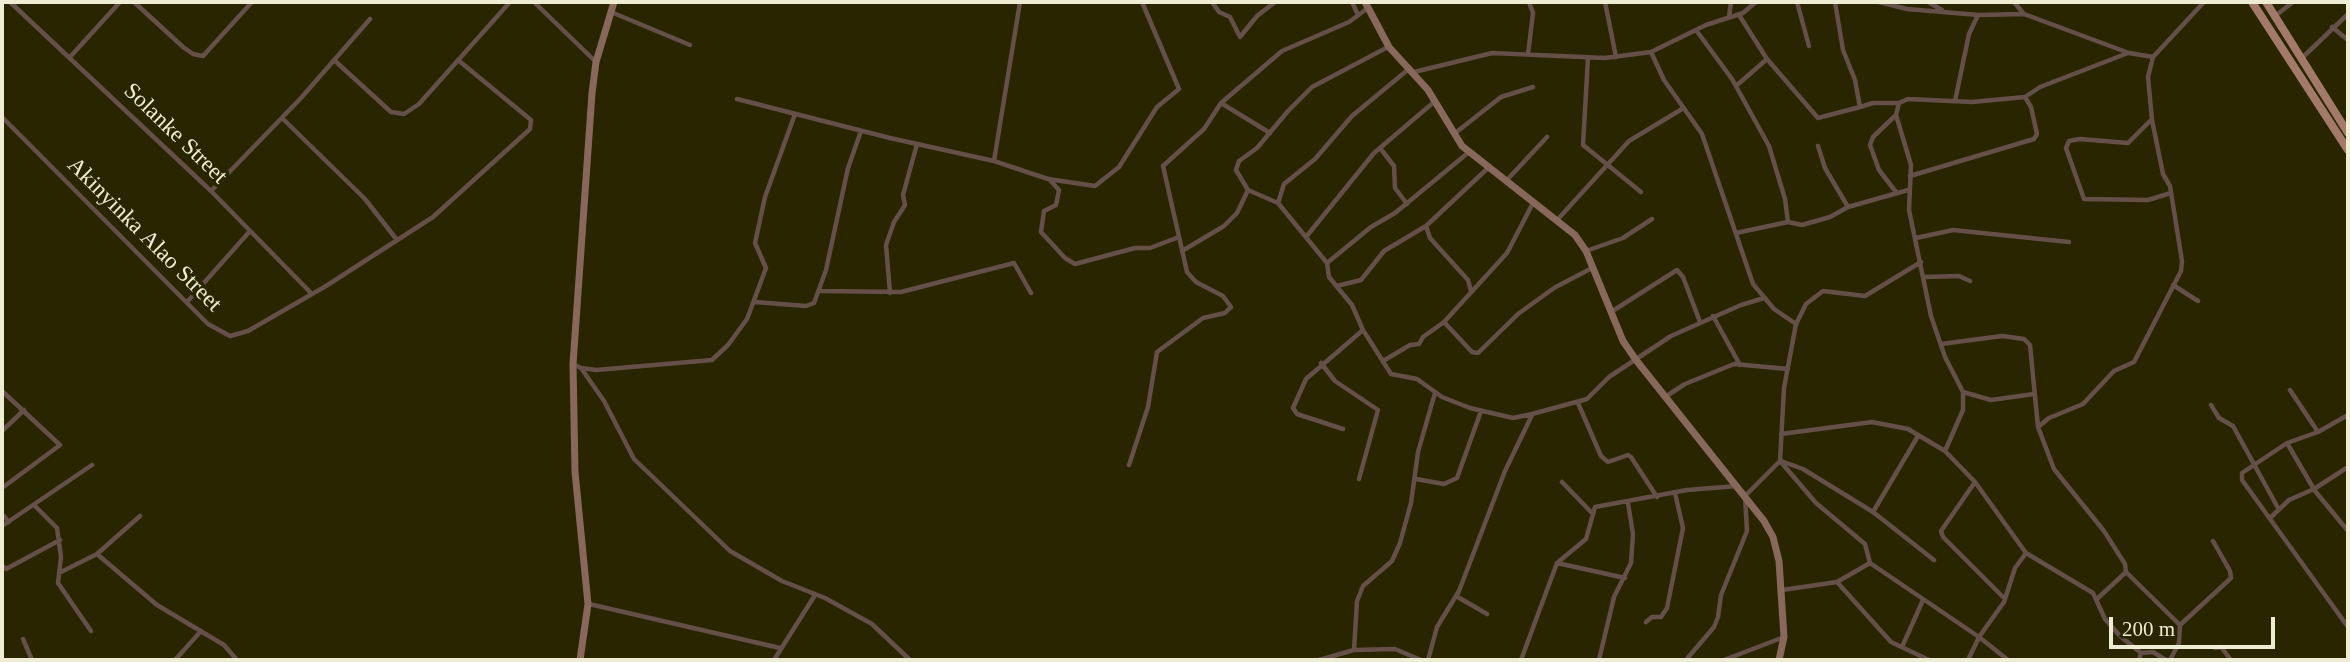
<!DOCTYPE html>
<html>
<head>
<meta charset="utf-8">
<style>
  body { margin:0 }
  #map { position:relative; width:2350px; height:662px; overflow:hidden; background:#2a2501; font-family:Georgia,serif }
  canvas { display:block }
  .frame { position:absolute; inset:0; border:4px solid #eeecd2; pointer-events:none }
  .scale { position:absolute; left:2109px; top:617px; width:166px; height:32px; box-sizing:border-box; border:4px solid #eeecd2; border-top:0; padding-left:9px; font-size:21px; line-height:24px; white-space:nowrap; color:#eeecd2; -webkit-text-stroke:5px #2a2501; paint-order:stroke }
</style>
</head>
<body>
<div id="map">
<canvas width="2350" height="662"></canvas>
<div class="frame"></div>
<div class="scale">200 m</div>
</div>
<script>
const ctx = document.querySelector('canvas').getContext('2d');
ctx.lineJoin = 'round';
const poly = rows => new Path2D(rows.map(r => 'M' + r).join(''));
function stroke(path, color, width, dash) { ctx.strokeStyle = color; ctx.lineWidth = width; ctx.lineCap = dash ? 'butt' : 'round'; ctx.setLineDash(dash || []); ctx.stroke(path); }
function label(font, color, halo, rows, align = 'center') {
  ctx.font = font + ' Georgia,serif'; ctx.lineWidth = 7; ctx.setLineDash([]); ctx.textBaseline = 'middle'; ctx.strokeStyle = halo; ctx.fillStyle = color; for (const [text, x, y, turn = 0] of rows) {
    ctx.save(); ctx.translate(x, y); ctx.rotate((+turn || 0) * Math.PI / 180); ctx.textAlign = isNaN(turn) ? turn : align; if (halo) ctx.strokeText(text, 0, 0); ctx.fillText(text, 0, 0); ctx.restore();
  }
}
stroke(poly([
  [10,2,211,191,312,294],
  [134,2,183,47,193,54,203,56,252,2],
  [534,2,596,62],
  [1212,2,1219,12,1230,17,1240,37,1257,16,1275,2],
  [1352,2,1358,15],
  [1605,2,1616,57],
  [1797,2,1809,46],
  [1879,2,1907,9,1978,15,2024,14,2129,53,2153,57,2204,2],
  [1928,2,1942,10],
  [2014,2,2023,13],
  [611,12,690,45],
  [1739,15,1767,59,1818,118,1860,107,1855,80,1843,50,1835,2],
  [2275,16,2293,2],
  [1729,17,1731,2],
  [2332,27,2348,40],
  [1696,30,1732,79,1769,146,1785,199,1788,222],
  [1388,47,1312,87,1288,111,1257,148,1239,161,1236,170,1248,190,1278,203,1327,263,1329,277,1352,305,1363,330,1391,374,1417,379,1442,397,1470,408,1513,418,1532,414,1587,399,1609,377,1671,336,1741,305,1764,298],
  [1651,52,1664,80,1702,134,1753,284,1774,309,1796,324],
  [1528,54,1533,13,1529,2],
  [70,57,120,2],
  [1588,58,1583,145,1641,192],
  [2302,58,2348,14],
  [334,60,391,112,404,114,419,104,510,2],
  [1414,72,1492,53,1605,58,1651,52,1706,25,1743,13,1756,2],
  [1736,86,1767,59],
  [737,99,890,138,994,161,1048,179,1095,186,1119,167,1157,107,1179,89,1142,2],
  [1955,101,1969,34,1978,15],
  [1221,103,1270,133],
  [1899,103,1896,115,1911,165,1909,210,1931,316,1945,357,1963,392,1963,410,1945,451],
  [1860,107,1873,103,1899,103,1908,99,1972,102,2025,97,2040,87,2128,53],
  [2,117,208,324,230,336,248,331,326,286,433,217,530,129,531,120,458,60],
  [282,118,365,199,397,240],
  [2151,120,2128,143,2080,139,2069,141,2066,148,2084,199,2148,200,2171,193],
  [1454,134,1501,97,1533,87],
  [1818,146,1825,168,1848,207],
  [1380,148,1394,166,1395,188,1407,204],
  [994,161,1020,2],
  [1910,176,2034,139,2037,134,2031,107,2025,97],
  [1049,179,1059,190,1056,205,1044,211,1041,232,1065,258,1075,264,1135,248,1150,248,1179,237],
  [1506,181,1547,137],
  [211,191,301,98,370,19],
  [1896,192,1879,170,1870,145,1873,137,1896,115],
  [1278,203,1284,184,1315,159,1352,116,1410,68],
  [1558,219,1629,141,1682,109],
  [1426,226,1430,238,1468,280,1471,291],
  [1736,233,1788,222,1802,225,1830,217,1848,207,1908,190],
  [1306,237,1374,153,1434,102],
  [1916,238,1953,230,2069,242],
  [1182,251,1224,226,1237,213,1248,190],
  [1586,251,1623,238,1652,219],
  [1327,263,1371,227,1395,213,1469,152],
  [1924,277,1959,276,1970,281],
  [2173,285,2198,301],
  [1337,286,1361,280,1384,251,1426,226,1488,168],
  [820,291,901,292,1014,263,1031,293],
  [890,293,886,245,894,222,905,205,903,195,917,144],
  [187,302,250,231],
  [755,302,806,306,814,303,826,270,848,168,861,131],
  [1611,312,1677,270,1683,277,1700,322],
  [1713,316,1740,365],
  [1444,322,1472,352,1478,353,1518,314,1554,288,1592,268],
  [1941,344,2002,336,2024,339,2030,345,2038,427,2054,469,2104,531,2125,564,2126,572,2098,598],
  [1383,361,1410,345,1419,344,1423,337,1444,322,1507,253,1533,203],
  [1321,363,1335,381,1378,410,1359,479],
  [573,364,581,368,604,401,634,459,730,551,782,581,825,598,872,624,910,660],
  [581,368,596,370,712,360,728,345,747,319,766,268,755,243,765,197,795,114],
  [2290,390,2318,432],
  [2,391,60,445,2,488],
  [1963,392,1991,400,2034,394],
  [1665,397,1685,384,1734,364,1788,369],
  [1578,403,1601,456,1608,462,1628,455,1631,457,1657,497],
  [2211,405,2219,418,2233,426,2278,508],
  [2348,415,2318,432,2287,443,2242,473,2242,480,2348,627],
  [2038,427,2049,418,2083,404,2114,371,2134,362,2181,271,2182,261,2170,186,2163,174,2152,120,2148,77,2153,57],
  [1343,429,1297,414,1293,408,1306,379,1363,330],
  [2,431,24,410],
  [1781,434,1872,422,1908,429,1945,451,1975,482,2026,553,2093,593,2105,619,2120,636,2141,653,2153,652,2166,660],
  [2287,443,2315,491,2348,531],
  [1780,461,1816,503,1865,544,1870,563,1979,637,2008,660],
  [1781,461,1803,469,1873,512,1918,436],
  [1129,465,1148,407,1157,352,1203,318,1225,313,1231,307,1223,296,1196,282,1187,272,1163,166,1204,129,1221,103,1282,51,1349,22,1368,8],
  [1416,479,1444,484,1457,478,1481,411],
  [1562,482,1591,512],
  [1975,482,1941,531,1943,537,2005,599],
  [34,505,57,528,61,557,58,583,91,631],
  [1873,512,1934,560],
  [2,514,9,522],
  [2270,518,2289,500,2314,489,2348,467],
  [2,526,92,465],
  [97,554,157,605,224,645,237,660],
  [1557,563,1625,578],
  [2,565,6,569,60,540],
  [2126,572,2180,625,2179,643,2170,660],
  [59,573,97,554,140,516],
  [1837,582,1891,642,1929,660],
  [1782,590,1837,582,1870,563],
  [1456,596,1487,614],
  [589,604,780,648],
  [1646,622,1652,617,1661,617,1667,608,1683,528,1675,493],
  [2180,625,2231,578,2230,571,2213,541],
  [23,639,32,660],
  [1902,647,1923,600],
  [2215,648,2221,647,2231,660],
  [175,660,201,631],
  [774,660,815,595],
  [1319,660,1354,650],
  [1421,660,1395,649,1354,650,1357,601,1363,586,1392,561,1400,543,1411,503,1418,452,1435,393],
  [1428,660,1437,627,1459,591,1505,471,1532,415],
  [1521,660,1557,563,1586,539,1595,507,1687,490,1737,486],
  [1599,660,1614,597,1631,563,1633,534,1628,503],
  [1686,660,1714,627,1718,617,1721,595,1747,531,1745,496,1780,461,1784,388,1796,324,1806,304,1823,291,1865,296,1921,262],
  [1724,660,1784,637],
  [1968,660,1979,637,2004,602,2015,568,2026,553],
  [2139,660,2141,653]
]), '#645048', 4.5);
stroke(poly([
  [1365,2,1389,47,1428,90,1462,146,1575,235,1586,251,1623,341,1636,360,1764,521,1773,537,1779,561,1784,637,1779,660],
  [580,660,588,604,575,472,573,364,592,93,596,62,614,2]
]), '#88685b', 7);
stroke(poly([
  [2252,2,2348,150],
  [2266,2,2348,133]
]), '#a37a69', 8);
label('23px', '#eeecd2', '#2a2501', [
  ["Solanke Street",175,134,44],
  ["Akinyinka Alao Street",144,235,45]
]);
</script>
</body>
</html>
